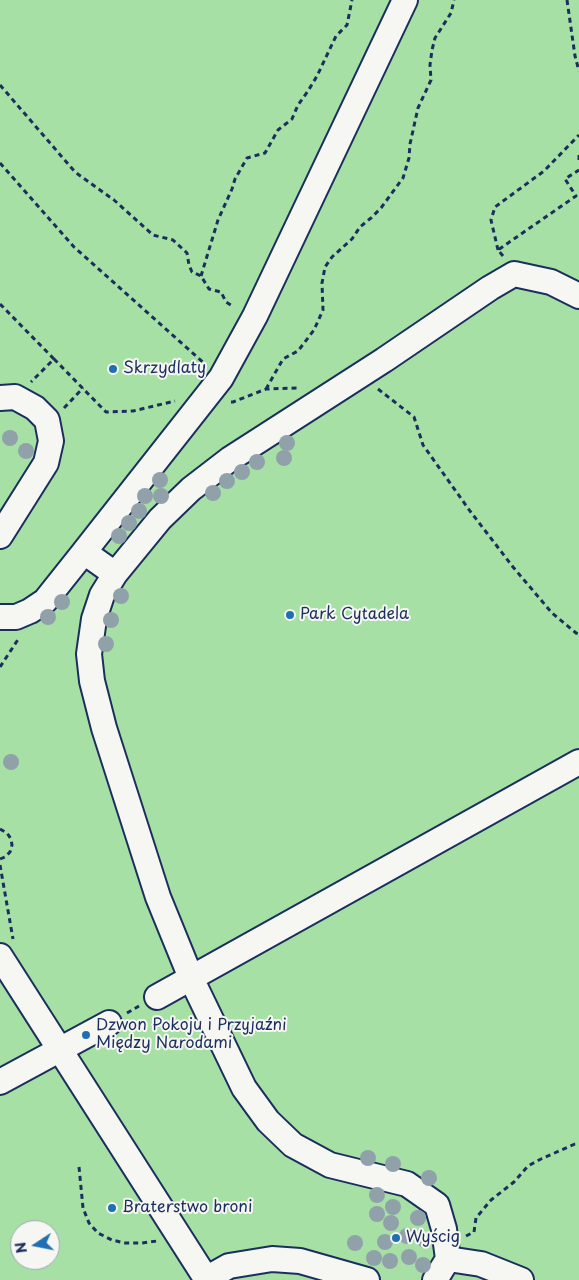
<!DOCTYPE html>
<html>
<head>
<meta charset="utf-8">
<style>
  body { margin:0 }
  #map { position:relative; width:579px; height:1280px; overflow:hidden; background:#f6f6f2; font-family:"Playpen Sans",sans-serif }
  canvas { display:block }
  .north { position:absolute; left:10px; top:1220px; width:50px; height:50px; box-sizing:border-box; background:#f6f6f2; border:1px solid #9ea6b7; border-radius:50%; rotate:259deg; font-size:14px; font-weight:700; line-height:20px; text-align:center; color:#1b2f5e }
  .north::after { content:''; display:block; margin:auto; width:18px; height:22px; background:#1f6fb2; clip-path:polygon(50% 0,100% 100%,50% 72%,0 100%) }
</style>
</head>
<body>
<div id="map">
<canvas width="579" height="1280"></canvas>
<div class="north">N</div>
</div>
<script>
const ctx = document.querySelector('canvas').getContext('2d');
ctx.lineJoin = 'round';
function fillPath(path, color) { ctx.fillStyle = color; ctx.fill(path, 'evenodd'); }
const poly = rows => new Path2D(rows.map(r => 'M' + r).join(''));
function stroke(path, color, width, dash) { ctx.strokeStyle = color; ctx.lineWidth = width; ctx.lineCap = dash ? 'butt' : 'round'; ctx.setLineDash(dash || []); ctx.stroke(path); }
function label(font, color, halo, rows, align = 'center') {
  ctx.font = font + ' "Playpen Sans",sans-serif'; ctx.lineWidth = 4; ctx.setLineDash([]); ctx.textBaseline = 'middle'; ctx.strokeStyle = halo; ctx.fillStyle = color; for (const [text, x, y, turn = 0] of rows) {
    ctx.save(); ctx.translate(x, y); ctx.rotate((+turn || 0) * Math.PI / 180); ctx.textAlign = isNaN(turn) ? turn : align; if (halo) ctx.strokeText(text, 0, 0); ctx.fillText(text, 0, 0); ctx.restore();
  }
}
fillPath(poly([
  [0,0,579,0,579,1280,0,1280],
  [20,1230,50,1230,50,1260,20,1260]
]), '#a6e0a5');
const minor = poly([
  [0,398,15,397,35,408,47,420,51,441,46,463,0,536],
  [84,552,221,378,255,316,405,0],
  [115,574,102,595,94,619,89,654,92,681,104,728,158,897,191,978,244,1088,268,1121,293,1145,330,1165,407,1184,437,1205,444,1229,448,1259,435,1280],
  [0,617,16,617,30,611,45,601,84,552,115,574,160,519,191,489,230,459,384,360,490,288,514,274,551,282,579,296],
  [0,956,207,1280],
  [157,997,579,762],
  [0,1082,109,1023],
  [448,1259,481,1264,521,1280],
  [206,1279,229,1266,272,1259,300,1261,367,1280]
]);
stroke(minor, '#1b2f5e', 28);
stroke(poly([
  [567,0,575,56,579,71],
  [0,85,75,172,114,200,153,235,173,240,187,253,189,265,192,272,201,276,209,289,221,292,226,302,234,307],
  [579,155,579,164],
  [0,163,74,247,205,364],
  [498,250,491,220,495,207,544,171,579,135],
  [503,256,498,250,576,196,565,179,579,170],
  [201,276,218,220,232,189,235,179,247,158,265,153,278,130,292,119,298,105,308,91,317,76,336,36,347,25,352,0],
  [0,304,54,359,31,382],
  [54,359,106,412,133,411,175,401],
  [266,389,283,359,298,351,314,330,323,310,322,283,325,267,332,257,352,239,360,227,371,218,381,208,403,178,409,158,410,144,418,108,431,80,430,65,432,50,435,38,451,13,454,0],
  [378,389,414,417,423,445,470,511,513,567,552,613,576,633,579,634],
  [231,402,233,402,266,389,297,388],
  [64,408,83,388],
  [0,667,19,638],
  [0,829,7,833,11,839,12,845,10,852,5,857,0,859],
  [0,865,13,939],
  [127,1013,139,1006],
  [79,1167,83,1208,89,1223,98,1233,112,1240,125,1243,142,1243,157,1241],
  [466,1236,474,1232,476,1218,491,1200,514,1182,528,1166,541,1159,575,1144,579,1144]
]), '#1b2f5e', 3, [5, 4]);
stroke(minor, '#f6f6f2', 24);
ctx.fillStyle = '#91a1aa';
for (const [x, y] of [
  [10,438],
  [287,443],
  [26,451],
  [284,458],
  [257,462],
  [242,472],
  [160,480],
  [227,481],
  [213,493],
  [145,496],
  [161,496],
  [139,511],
  [129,523],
  [119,536],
  [121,596],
  [62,602],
  [48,617],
  [111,620],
  [106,644],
  [11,762],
  [368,1158],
  [393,1164],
  [429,1178],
  [377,1195],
  [393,1207],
  [377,1214],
  [418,1218],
  [391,1223],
  [407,1236],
  [425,1240],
  [385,1242],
  [355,1243],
  [409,1257],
  [374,1258],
  [390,1261],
  [423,1265]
]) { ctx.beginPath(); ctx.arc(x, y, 8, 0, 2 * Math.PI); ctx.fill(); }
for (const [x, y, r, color] of [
  [113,369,5,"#1f6fb2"],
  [290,615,5,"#1f6fb2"],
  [86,1035,5,"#1f6fb2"],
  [112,1208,5,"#1f6fb2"],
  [396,1238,5,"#1f6fb2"]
]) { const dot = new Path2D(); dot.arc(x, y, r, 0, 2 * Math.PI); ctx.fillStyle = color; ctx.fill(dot); stroke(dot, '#f6f6f2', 2); }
label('16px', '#1b2f5e', '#f6f6f2', [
  ["Skrzydlaty",123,369],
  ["Park Cytadela",300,615],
  ["Dzwon Pokoju i Przyjaźni",96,1026],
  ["Między Narodami",96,1044],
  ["Braterstwo broni",122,1208],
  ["Wyścig",406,1238]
], 'left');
</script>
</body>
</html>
